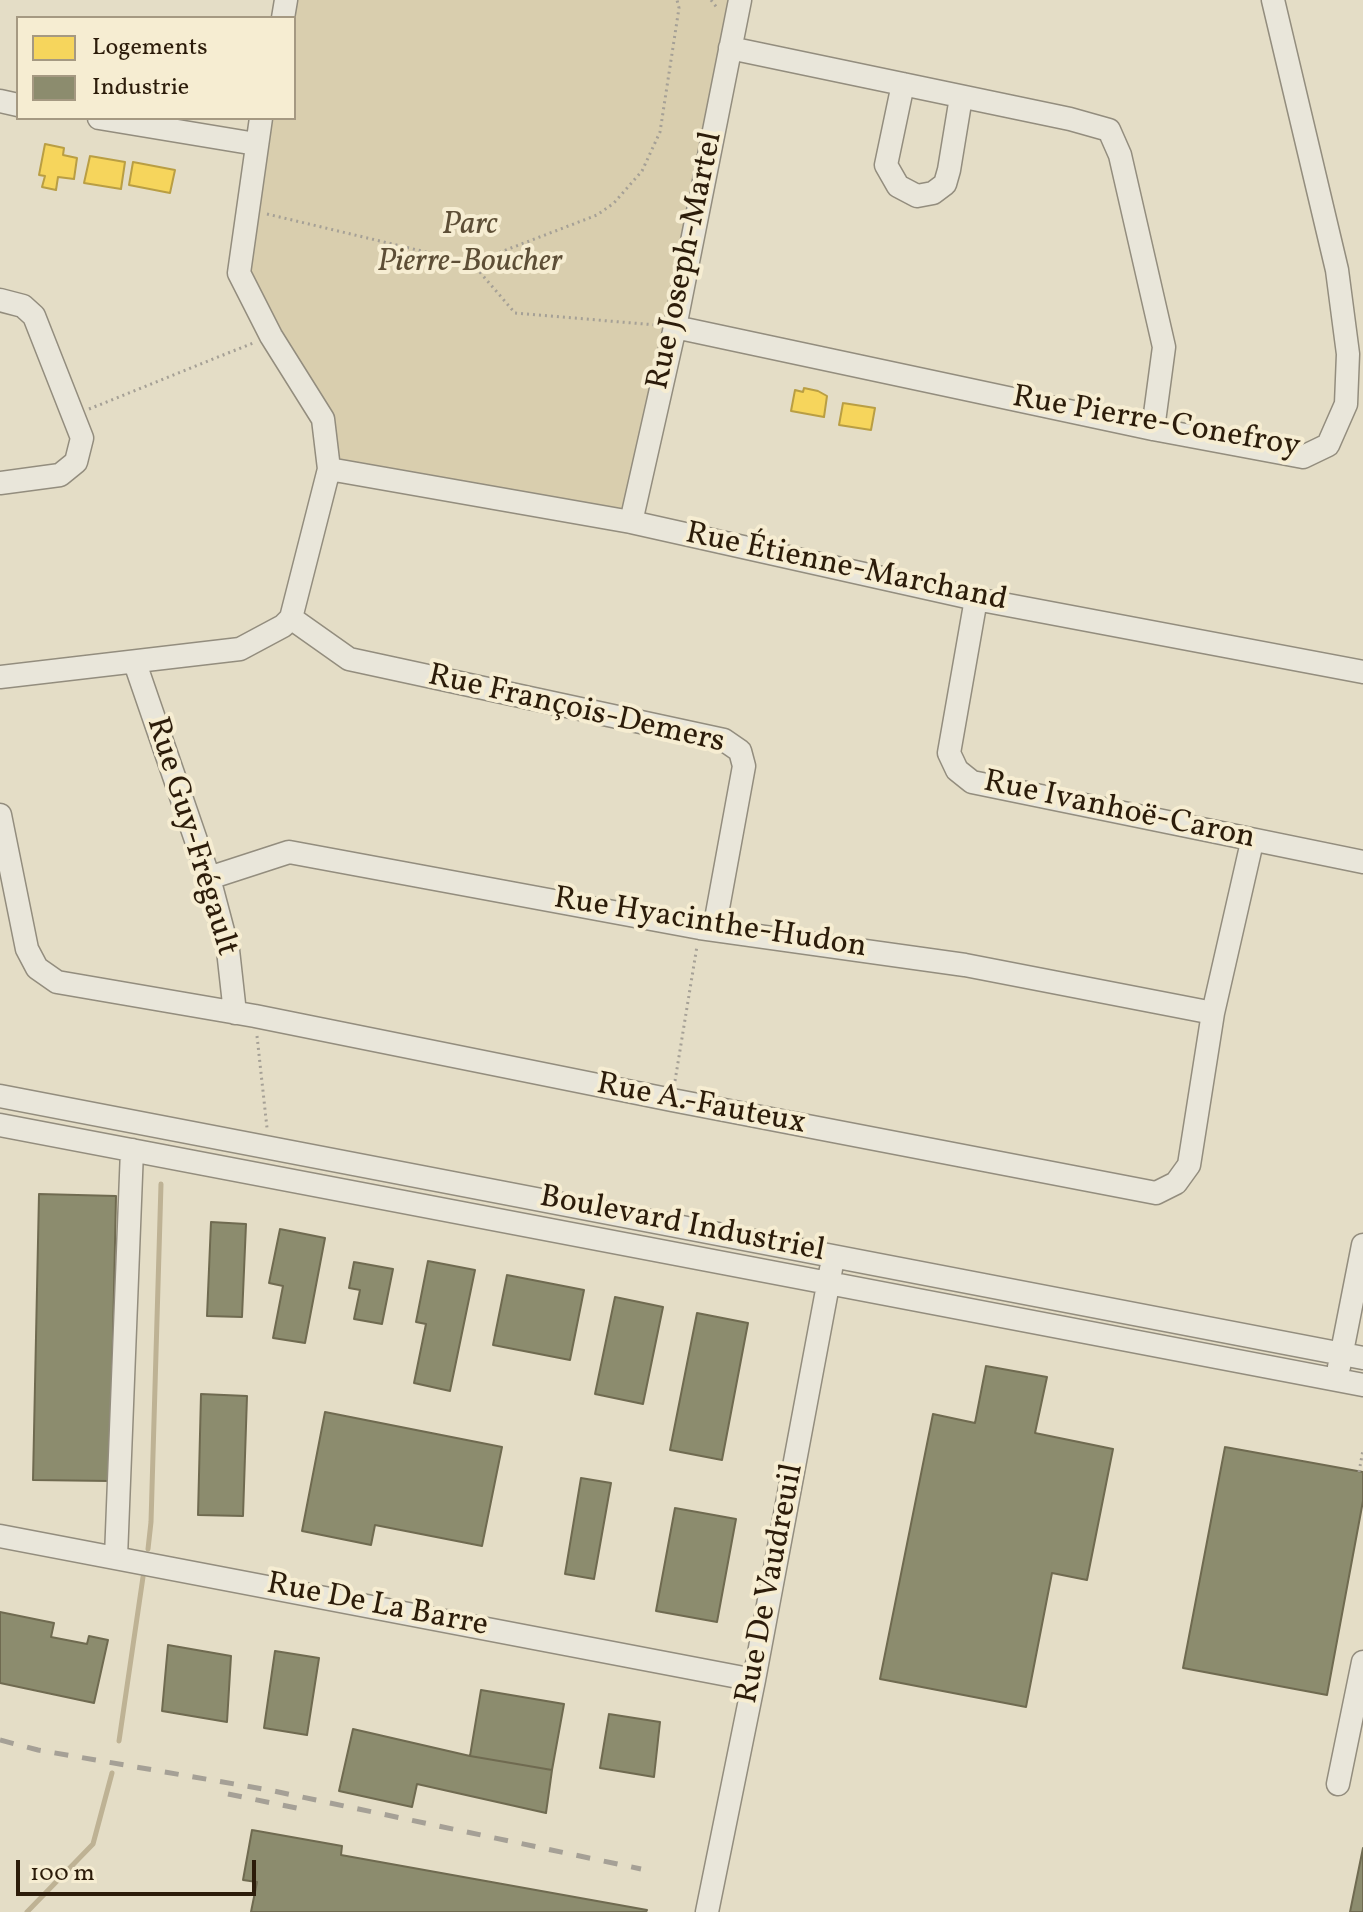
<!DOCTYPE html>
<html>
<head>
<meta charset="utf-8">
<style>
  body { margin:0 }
  #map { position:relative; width:1363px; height:1912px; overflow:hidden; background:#e4ddc6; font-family:Vollkorn,serif }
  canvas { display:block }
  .legend { position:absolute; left:16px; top:16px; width:280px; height:104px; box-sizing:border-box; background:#f6edd2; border:2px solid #a59982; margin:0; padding:10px 14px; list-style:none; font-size:24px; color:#2c1c0a }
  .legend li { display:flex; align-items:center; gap:16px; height:40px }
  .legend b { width:40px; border:2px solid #a59982 }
  .scale { position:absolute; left:16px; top:1860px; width:240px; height:36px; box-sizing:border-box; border:4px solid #2c1c0a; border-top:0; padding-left:10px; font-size:24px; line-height:28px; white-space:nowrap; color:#2c1c0a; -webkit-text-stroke:6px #f6edd2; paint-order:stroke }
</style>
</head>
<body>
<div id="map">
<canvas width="1363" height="1912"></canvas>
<ul class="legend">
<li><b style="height:22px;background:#f6d55c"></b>Logements</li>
<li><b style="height:22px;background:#8c8c6e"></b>Industrie</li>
</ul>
<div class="scale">100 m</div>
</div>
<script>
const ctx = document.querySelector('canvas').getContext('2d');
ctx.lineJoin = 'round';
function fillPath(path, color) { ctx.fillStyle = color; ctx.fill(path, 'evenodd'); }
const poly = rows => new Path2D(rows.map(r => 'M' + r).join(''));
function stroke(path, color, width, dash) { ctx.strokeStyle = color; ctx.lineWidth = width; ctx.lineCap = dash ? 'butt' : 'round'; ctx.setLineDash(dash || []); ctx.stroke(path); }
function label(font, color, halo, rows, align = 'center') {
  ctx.font = font + ' Vollkorn,serif'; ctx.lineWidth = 8; ctx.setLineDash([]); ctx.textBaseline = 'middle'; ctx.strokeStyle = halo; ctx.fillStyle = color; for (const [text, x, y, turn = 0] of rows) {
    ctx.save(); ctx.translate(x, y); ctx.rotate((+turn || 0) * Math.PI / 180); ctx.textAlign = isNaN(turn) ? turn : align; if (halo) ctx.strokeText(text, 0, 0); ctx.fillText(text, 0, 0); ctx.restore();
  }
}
fillPath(poly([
  [286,0,740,0,631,522,329,469,323,419,239,273,261,118,294,118,294,18]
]), '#d9ceae');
const homes = poly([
  [45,144,64,148,63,155,77,158,74,179,58,177,56,190,42,187,45,176,39,175,45,144],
  [90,156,125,162,121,189,84,183,90,156],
  [133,162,175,170,170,193,129,185,133,162],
  [804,388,818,391,827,396,824,417,791,411,795,390,803,392,804,388],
  [843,403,875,408,871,430,839,425,843,403]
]);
fillPath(homes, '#f6d55c');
stroke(homes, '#b99e43', 2);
const industry = poly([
  [39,1194,116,1196,110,1481,33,1480,39,1194],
  [211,1222,246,1224,242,1317,207,1316,211,1222],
  [280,1229,325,1238,305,1343,273,1338,283,1286,269,1283,280,1229],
  [428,1261,475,1270,450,1391,414,1383,426,1324,416,1322,428,1261],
  [354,1262,393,1269,382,1324,354,1319,360,1290,349,1288,354,1262],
  [507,1275,584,1290,570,1360,493,1345,507,1275],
  [615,1297,663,1307,643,1404,595,1394,615,1297],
  [697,1313,748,1323,722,1460,670,1450,697,1313],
  [986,1366,1047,1377,1035,1433,1113,1449,1087,1580,1052,1573,1026,1707,880,1679,933,1414,975,1423,986,1366],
  [201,1394,247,1396,243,1516,198,1515,201,1394],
  [325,1412,502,1447,482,1546,375,1525,371,1545,302,1531,325,1412],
  [1225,1447,1363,1472,1363,1501,1327,1695,1183,1668,1225,1447],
  [581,1478,611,1483,594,1579,565,1574,581,1478],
  [675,1508,736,1519,717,1622,656,1611,675,1508],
  [0,1612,54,1623,51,1637,87,1644,89,1636,108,1640,94,1703,0,1683,0,1612],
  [168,1645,231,1656,227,1722,162,1711,168,1645],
  [275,1651,319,1658,307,1735,264,1728,275,1651],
  [481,1690,564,1704,552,1770,470,1756,481,1690],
  [609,1714,660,1722,654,1777,600,1768,609,1714],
  [353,1729,470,1756,552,1770,546,1813,417,1784,412,1807,339,1791,353,1729],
  [252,1830,342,1846,341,1855,647,1910,646,1912,251,1912,257,1882,243,1880,252,1830],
  [1363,1848,1363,1912,1350,1912,1363,1848]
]);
fillPath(industry, '#8c8c6e');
stroke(industry, '#6f6a50', 2);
stroke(poly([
  [148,1549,151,1522,161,1184],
  [119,1741,143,1577],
  [27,1912,93,1844,112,1773]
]), '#beb294', 5);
const minor = poly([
  [283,18,286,0],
  [730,48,1070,119,1109,130,1120,155,1164,347,1153,429],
  [903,84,886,165,898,186,917,196,933,193,945,184,949,170,961,97],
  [0,101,18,105],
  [99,118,256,144],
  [0,300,23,306,34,316,82,438,76,462,60,475,0,483],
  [675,327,1153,429,1303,457,1328,445,1346,404,1348,354,1337,270,1273,0],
  [329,469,631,522,976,599,1363,672],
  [631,522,675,327,740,0],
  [976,599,949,753,957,770,972,782,1363,862],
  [291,618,349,659,724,740,740,751,744,766,714,930],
  [135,663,209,878,228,950,235,1013],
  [0,677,240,649,283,626,291,618,329,469,323,419,271,336,239,273,261,118],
  [0,815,27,949,37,968,57,982,255,1016,672,1100,1156,1193,1176,1183,1189,1165,1213,1013,1252,842],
  [209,878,289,852,700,928,965,965,1213,1013],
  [0,1096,1363,1358],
  [0,1125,1363,1385],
  [1339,1367,1363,1245],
  [0,1536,754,1680],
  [116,1557,132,1150],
  [1338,1784,1363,1662],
  [707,1912,754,1680,831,1269]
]);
stroke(minor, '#938d7e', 25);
stroke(poly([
  [711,0,718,9],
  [267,214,472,263,597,215,614,203,642,171,660,132,679,8,677,0],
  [472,263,515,313,656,325],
  [89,409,253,343],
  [257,1036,267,1128],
  [675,1081,697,946],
  [1359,1472,1363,1450]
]), '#a5a096', 3, [2, 4]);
stroke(minor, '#e9e6da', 22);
stroke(poly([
  [0,1740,38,1750,269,1790,641,1869],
  [228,1794,306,1810]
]), '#a5a096', 5, [14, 14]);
label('italic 32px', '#5d4e36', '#f6edd2', [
  ["Parc",470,227],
  ["Pierre-Boucher",470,264]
]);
label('32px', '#2c1c0a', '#f6edd2', [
  ["Rue Joseph-Martel",687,261,-78],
  ["Rue Pierre-Conefroy",1156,424,10],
  ["Rue Étienne-Marchand",846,569,12],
  ["Rue François-Demers",576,711,13],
  ["Rue Ivanhoë-Caron",1119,812,12],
  ["Rue Guy-Frégault",190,837,73],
  ["Rue Hyacinthe-Hudon",710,925,9],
  ["Rue A.-Fauteux",701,1106,11],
  ["Boulevard Industriel",682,1226,11],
  ["Rue De Vaudreuil",772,1584,-79],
  ["Rue De La Barre",377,1607,11]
]);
</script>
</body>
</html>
